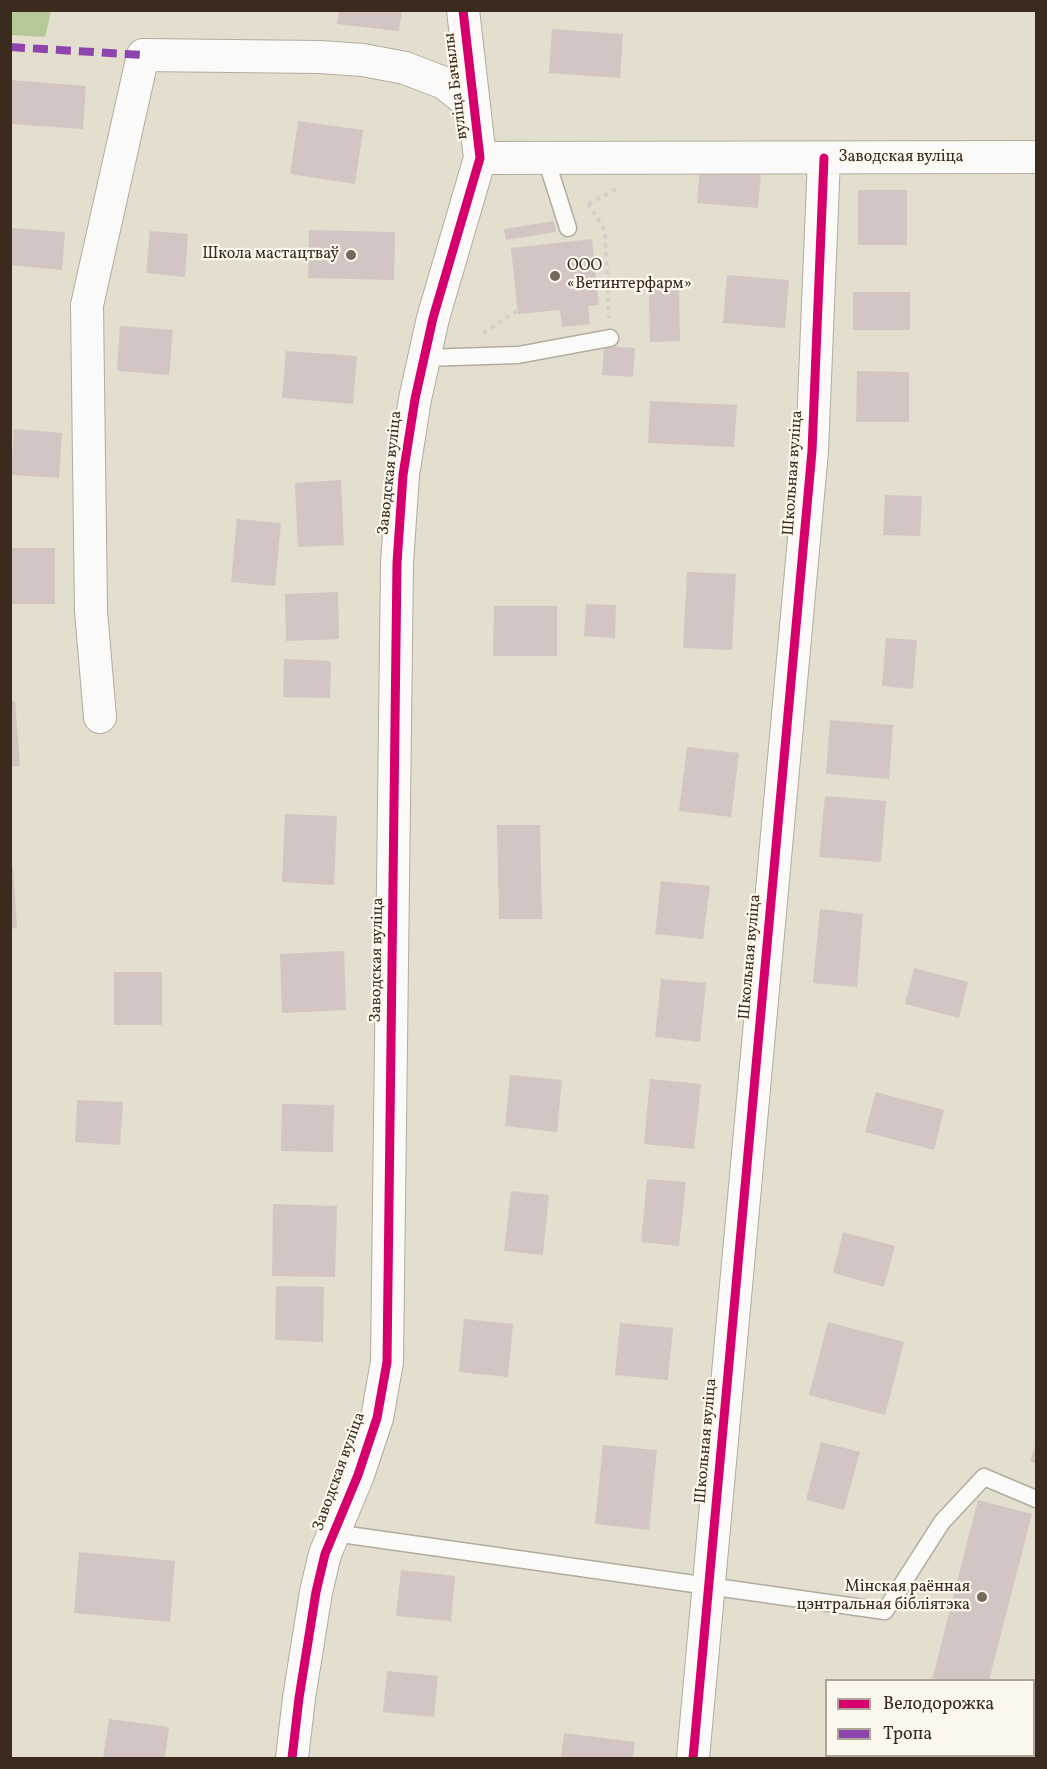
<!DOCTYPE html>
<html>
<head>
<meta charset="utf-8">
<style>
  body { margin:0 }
  #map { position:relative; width:1047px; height:1769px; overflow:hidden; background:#e3decd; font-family:Vollkorn,serif }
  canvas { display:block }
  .frame { position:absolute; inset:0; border:12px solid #3b2a1e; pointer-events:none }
  .legend { position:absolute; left:825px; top:1679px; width:210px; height:78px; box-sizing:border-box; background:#fbf7ec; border:2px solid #aea59a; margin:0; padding:8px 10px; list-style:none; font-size:18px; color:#3b2a1e }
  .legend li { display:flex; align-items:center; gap:12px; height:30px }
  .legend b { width:30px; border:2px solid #aea59a }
</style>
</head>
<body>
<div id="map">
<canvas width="1047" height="1769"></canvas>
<div class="frame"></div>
<ul class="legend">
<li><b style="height:8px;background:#d6006c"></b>Велодорожка</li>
<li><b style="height:8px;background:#8e44ad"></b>Тропа</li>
</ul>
</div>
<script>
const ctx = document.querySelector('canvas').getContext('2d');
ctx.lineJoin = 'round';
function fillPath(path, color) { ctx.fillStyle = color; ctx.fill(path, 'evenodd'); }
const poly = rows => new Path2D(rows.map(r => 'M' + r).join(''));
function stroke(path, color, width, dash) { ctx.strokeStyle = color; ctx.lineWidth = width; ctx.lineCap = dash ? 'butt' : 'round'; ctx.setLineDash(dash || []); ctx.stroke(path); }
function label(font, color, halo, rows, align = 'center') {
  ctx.font = font + ' Vollkorn,serif'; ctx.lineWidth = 4.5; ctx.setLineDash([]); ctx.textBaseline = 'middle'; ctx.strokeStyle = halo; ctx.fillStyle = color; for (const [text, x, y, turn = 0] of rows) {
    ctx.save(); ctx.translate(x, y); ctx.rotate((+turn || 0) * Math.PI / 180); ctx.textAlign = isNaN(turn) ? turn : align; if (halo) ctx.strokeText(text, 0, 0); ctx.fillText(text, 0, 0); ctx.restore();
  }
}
fillPath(poly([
  [10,11,51,11,45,37,11,35]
]), '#b5c898');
fillPath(poly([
  [339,10,402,10,399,31,337,24],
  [552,29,623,34,620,78,549,73],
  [10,80,86,86,83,129,10,124],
  [298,121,363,130,355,184,290,174],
  [700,168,761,173,758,208,697,203],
  [858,190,907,190,907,245,858,245],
  [554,221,556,232,506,240,504,229],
  [10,228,65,232,62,270,10,265],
  [309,230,395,232,394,280,308,278],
  [150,231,188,234,185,277,146,273],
  [592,239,599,305,588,306,590,324,562,327,560,310,518,314,511,248],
  [727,275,789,280,785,328,723,323],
  [679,288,680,341,650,342,649,289],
  [853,292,910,292,910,330,853,330],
  [120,326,173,330,169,375,117,371],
  [604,346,635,348,633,377,602,375],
  [286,351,357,356,353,404,282,398],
  [857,371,909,372,909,422,856,422],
  [650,401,737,405,734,447,648,443],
  [14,429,62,433,59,478,11,475],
  [341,480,344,545,298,547,295,483],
  [885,495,922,496,920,536,883,535],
  [237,519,281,523,275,586,231,582],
  [10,548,55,548,55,604,10,604],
  [687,572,736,574,732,650,683,648],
  [338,592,339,639,286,641,285,594],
  [586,604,616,605,615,638,584,636],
  [494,606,557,606,557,656,493,656],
  [886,638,917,640,913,689,882,686],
  [284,659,331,661,330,698,283,697],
  [10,701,15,701,20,766,10,767],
  [830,720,893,725,889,779,826,774],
  [687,747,739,753,731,817,679,811],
  [825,796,886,801,881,862,819,857],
  [285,814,337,816,334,885,282,882],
  [497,825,540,825,542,919,499,919],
  [10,866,13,866,17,928,10,929],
  [661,881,710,886,703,939,655,934],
  [820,909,863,914,857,987,813,983],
  [344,951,346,1010,282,1013,280,954],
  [914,968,968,982,959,1018,905,1004],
  [114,972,162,972,162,1025,114,1025],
  [661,979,706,983,700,1042,655,1037],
  [510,1075,562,1080,557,1132,505,1126],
  [650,1079,701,1084,694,1149,644,1144],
  [876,1092,944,1110,934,1150,865,1132],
  [77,1100,123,1102,120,1145,75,1142],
  [282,1104,334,1105,333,1152,281,1151],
  [647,1179,686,1182,679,1246,641,1242],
  [511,1191,549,1195,543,1255,504,1251],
  [273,1204,337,1206,335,1277,272,1276],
  [843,1232,895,1246,884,1287,833,1273],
  [276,1286,324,1287,323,1342,275,1340],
  [464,1319,513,1324,508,1377,459,1372],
  [828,1322,904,1342,885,1415,809,1395],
  [620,1323,673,1328,668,1380,615,1375],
  [821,1442,860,1452,844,1510,806,1500],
  [1036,1443,1036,1464,1030,1461],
  [603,1445,657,1450,649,1530,595,1524],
  [978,1500,1032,1514,989,1680,932,1680],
  [79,1552,175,1561,170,1622,74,1613],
  [401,1570,455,1576,451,1621,396,1616],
  [387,1671,438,1676,434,1717,383,1712],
  [109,1719,169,1727,165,1758,103,1758],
  [564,1733,635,1742,633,1758,561,1758]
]), '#d4c5c5');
const service = poly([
  [546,159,568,228],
  [424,358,518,355,610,338],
  [334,1533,885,1611,942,1522,984,1477,1036,1499]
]);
const minor = poly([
  [480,158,1036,157],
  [100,717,91,611,87,305,143,55,320,57,363,60,405,68,444,83,473,106],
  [292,1758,299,1698,316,1592,325,1554,358,1475,377,1418,387,1362,397,563,403,475,415,399,433,318,480,158,463,10],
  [693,1758,812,451,824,158]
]);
stroke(service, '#b1aca0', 19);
stroke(minor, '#b1aca0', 34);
stroke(poly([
  [588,203,605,231,609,318],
  [588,204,616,189],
  [483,333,517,311]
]), '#d2d0cb', 4, [4.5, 4.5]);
stroke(service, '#fbfaf8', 16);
stroke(minor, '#fbfaf8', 32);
stroke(poly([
  [10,47,143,55]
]), '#8e44ad', 8, [15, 8]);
stroke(poly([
  [292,1758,299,1698,316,1592,325,1554,358,1475,377,1418,387,1362,397,563,403,475,415,399,433,318,480,158,463,10],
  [693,1758,812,451,824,158]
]), '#d6006c', 9);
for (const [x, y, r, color] of [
  [351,255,6,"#76695b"],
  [555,276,6,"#76695b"],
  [982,1597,6,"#76695b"]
]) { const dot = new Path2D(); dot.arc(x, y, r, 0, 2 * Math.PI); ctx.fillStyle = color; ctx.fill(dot); stroke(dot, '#fbf7ec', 2); }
label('16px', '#3b2a1e', '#fbf7ec', [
  ["вуліца Бачылы",457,86,-97],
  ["Заводская вуліца",901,158],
  ["Заводская вуліца",391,473,-84],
  ["Школьная вуліца",794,473,-86],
  ["Школьная вуліца",751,957,-85],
  ["Заводская вуліца",378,960,-89],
  ["Школьная вуліца",707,1441,-85],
  ["Заводская вуліца",340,1472,-70]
]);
label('16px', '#3b2a1e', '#fbf7ec', [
  ["Школа мастацтваў",339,255],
  ["ООО",567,267,"left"],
  ["«Ветинтерфарм»",567,285,"left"],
  ["Мінская раённая",970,1588],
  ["цэнтральная бібліятэка",970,1606]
], 'right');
</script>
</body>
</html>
